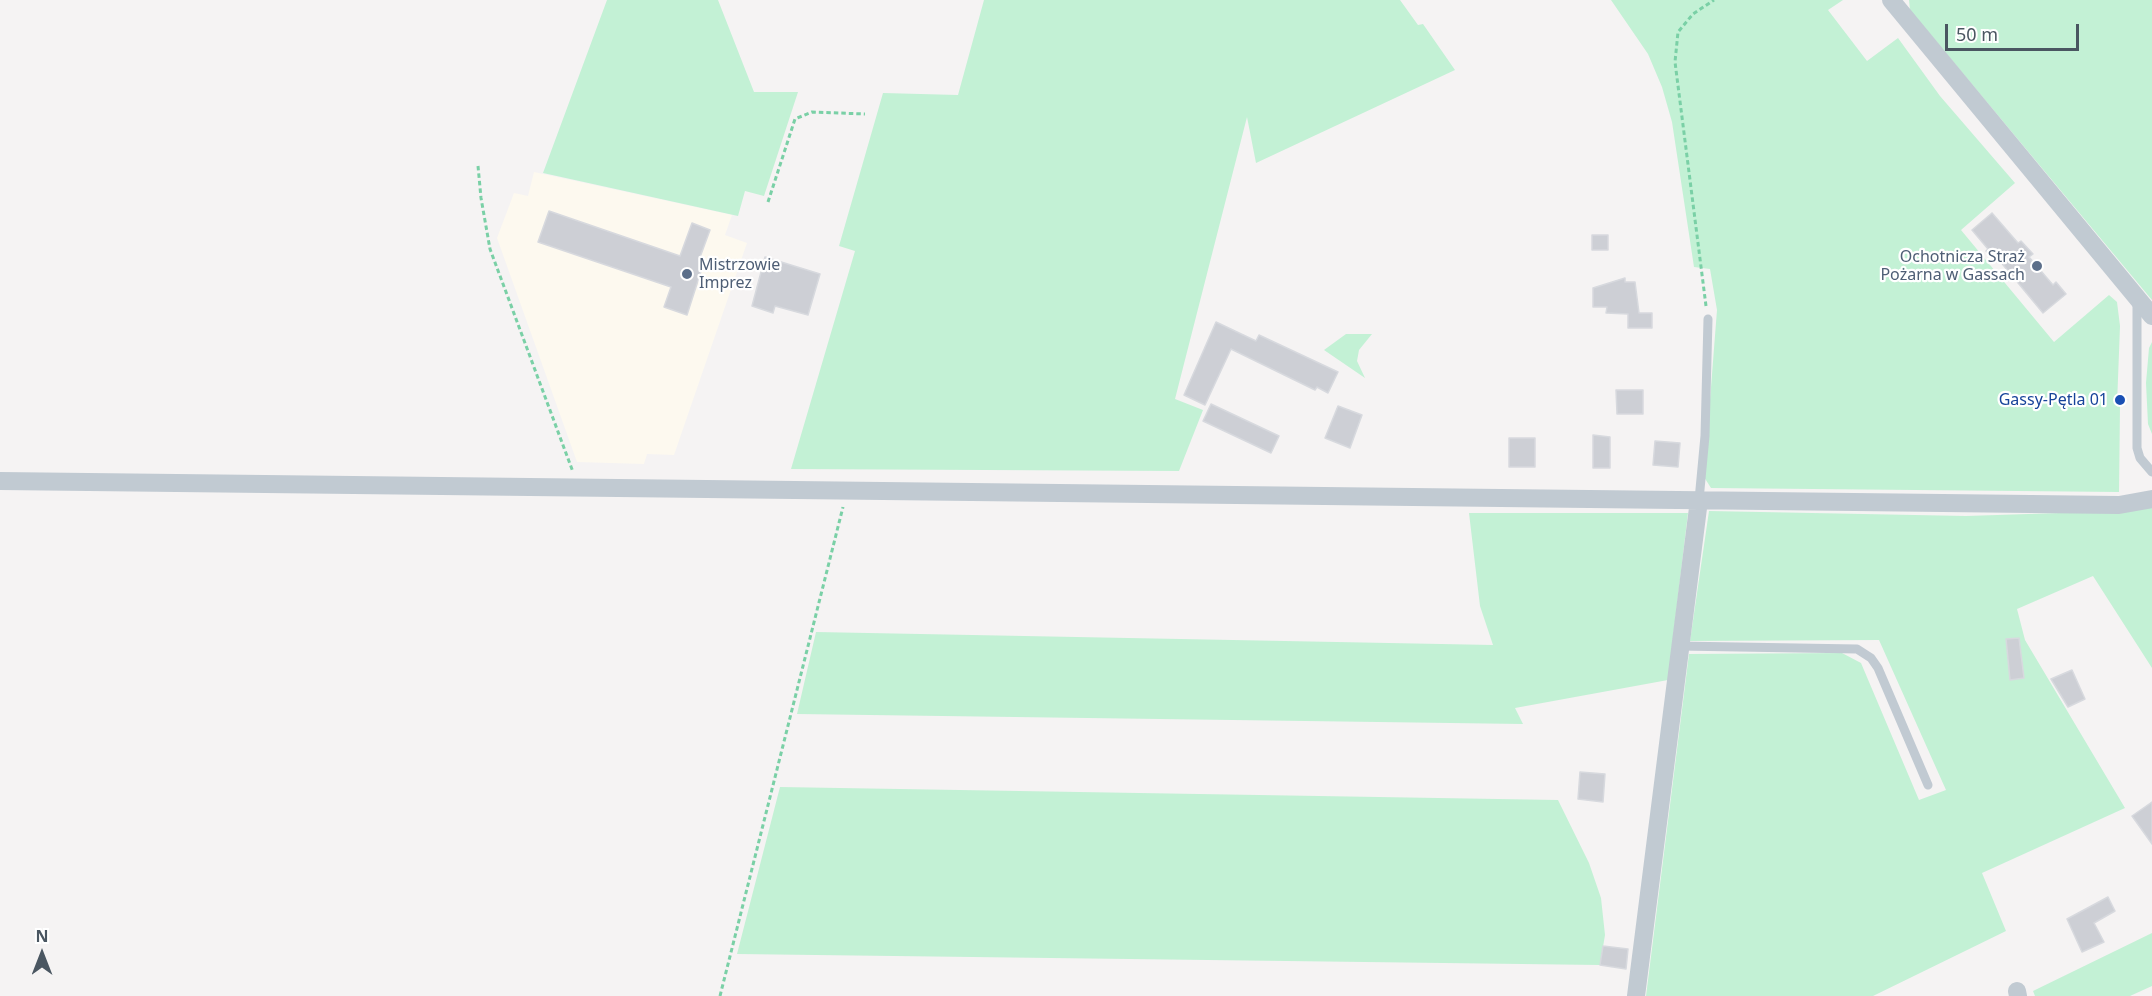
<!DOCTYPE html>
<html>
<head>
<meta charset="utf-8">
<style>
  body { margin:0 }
  #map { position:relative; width:2152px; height:996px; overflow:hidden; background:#f5f3f3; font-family:"Noto Sans",sans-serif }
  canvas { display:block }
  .north { position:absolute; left:12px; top:924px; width:60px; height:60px; -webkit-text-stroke:4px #fff; paint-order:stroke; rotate:0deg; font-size:16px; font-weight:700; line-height:24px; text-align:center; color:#4a5661 }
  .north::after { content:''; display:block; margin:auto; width:21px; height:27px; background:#4a5661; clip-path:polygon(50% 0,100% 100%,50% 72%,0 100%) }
  .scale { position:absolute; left:1945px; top:24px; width:134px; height:27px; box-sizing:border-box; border:3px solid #4a5661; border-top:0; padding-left:8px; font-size:18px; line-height:21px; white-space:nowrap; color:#4a5661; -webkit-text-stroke:4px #fff; paint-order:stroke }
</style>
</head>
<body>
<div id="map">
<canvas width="2152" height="996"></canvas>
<div class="north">N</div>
<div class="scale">50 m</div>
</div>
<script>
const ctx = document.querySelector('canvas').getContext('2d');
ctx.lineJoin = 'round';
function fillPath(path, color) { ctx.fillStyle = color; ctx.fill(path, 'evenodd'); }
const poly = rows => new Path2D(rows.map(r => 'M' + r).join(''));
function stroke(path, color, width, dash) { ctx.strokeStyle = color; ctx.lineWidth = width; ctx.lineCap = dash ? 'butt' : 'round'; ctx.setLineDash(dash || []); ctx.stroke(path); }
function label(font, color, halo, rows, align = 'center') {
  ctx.font = font + ' "Noto Sans",sans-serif'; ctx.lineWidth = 4.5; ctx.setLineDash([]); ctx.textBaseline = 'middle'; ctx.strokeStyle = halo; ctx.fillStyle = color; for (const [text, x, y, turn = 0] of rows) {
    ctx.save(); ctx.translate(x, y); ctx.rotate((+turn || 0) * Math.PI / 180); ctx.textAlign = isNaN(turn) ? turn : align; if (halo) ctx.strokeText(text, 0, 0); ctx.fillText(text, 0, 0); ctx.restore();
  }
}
fillPath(poly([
  [534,172,732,215,725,235,747,243,674,455,647,454,644,464,577,462,497,238,514,193,528,196]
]), '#fdf9ef');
fillPath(poly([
  [607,0,718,0,754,92,798,92,764,196,745,191,738,216,543,173],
  [984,0,1400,0,1418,25,1423,24,1455,70,1256,163,1247,117,1175,399,1203,410,1179,471,791,469,855,251,839,246,883,93,958,95],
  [1611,0,1843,0,1828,10,1867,61,1898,38,1940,96,2015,183,1961,230,2054,342,2109,295,2117,302,2120,326,2117,405,2120,406,2119,492,1711,488,1704,477,1717,310,1710,269,1694,267,1672,122,1662,87,1648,54],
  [1909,0,2152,0,2152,300,1910,10],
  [1346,334,1372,334,1359,350,1357,361,1365,378,1324,350],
  [2152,342,2152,434,2148,424,2146,383,2149,348],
  [2152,505,2152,668,2093,576,2017,609,2025,640,2125,808,1982,873,2006,931,1873,996,1646,996,1689,654,1842,653,1861,663,1919,800,1946,790,1879,640,1690,641,1709,511,1966,516,2122,511],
  [1469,513,1688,513,1668,680,1515,708,1523,724,797,714,816,632,1493,645,1480,606],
  [780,787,1558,800,1589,863,1601,898,1605,935,1600,965,737,954],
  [2152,933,2152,986,2130,996,2035,996,2033,991]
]), '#c3f1d5');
const building = poly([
  [549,211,680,256,692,223,710,230,699,260,704,262,687,315,664,307,671,287,538,242,549,211],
  [1992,213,2018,243,2021,241,2033,254,2029,257,2053,285,2056,282,2066,294,2043,313,1999,260,1996,262,1986,251,1988,249,1972,230,1992,213],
  [1592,235,1608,235,1608,250,1592,250,1592,235],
  [765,257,820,274,808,315,775,306,773,313,752,306,765,257],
  [1625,278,1625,282,1635,282,1639,313,1652,313,1652,328,1628,328,1628,314,1606,313,1607,307,1593,307,1593,288,1625,278],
  [1216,322,1256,341,1259,335,1338,372,1328,393,1317,387,1315,390,1231,349,1205,405,1184,395,1216,322],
  [1616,390,1643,390,1643,414,1617,414,1616,390],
  [1211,404,1279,436,1271,453,1203,421,1211,404],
  [1338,406,1362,415,1350,448,1325,438,1338,406],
  [1593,435,1610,437,1610,468,1593,468,1593,435],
  [1509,438,1535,438,1535,467,1509,467,1509,438],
  [1655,441,1680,443,1678,467,1653,465,1655,441],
  [2019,638,2024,678,2010,680,2006,639,2019,638],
  [2072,670,2085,699,2068,707,2051,679,2072,670],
  [1580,772,1605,774,1603,802,1578,799,1580,772],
  [2152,802,2152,844,2132,816,2152,802],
  [2108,897,2115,911,2094,923,2104,942,2082,952,2067,919,2108,897],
  [1603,946,1628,949,1626,969,1600,965,1603,946]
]);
fillPath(building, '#cdcfd5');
stroke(building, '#d7d9de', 1.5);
stroke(poly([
  [478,166,481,198,490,249,573,472],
  [768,202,795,119,812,112,865,114],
  [1706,306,1675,62,1678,32,1693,14,1714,0],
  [720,996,843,507]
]), '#7ad0a6', 3, [4.5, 3]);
stroke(poly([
  [2137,301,2137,448,2140,458,2152,472],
  [1699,500,1705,436,1708,319],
  [1679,646,1857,649,1871,658,1878,668,1928,785]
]), '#c1cad2', 9);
stroke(poly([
  [1891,0,2152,316],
  [0,481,2119,505,2152,499],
  [2017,991,2018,996],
  [1636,996,1699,500]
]), '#c1cad2', 18);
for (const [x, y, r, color] of [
  [2037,266,6,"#5c6f8a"],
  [687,274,6,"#5c6f8a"],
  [2120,400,6,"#1a4fb4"]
]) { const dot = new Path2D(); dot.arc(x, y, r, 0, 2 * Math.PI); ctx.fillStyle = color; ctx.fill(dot); stroke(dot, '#fff', 2); }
label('16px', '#4e5e75', '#fff', [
  ["Ochotnicza Straż",2025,257],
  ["Pożarna w Gassach",2025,275],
  ["Mistrzowie",699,265,"left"],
  ["Imprez",699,283,"left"]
], 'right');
label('16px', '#164399', '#fff', [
  ["Gassy-Pętla 01",2108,400]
], 'right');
</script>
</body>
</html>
